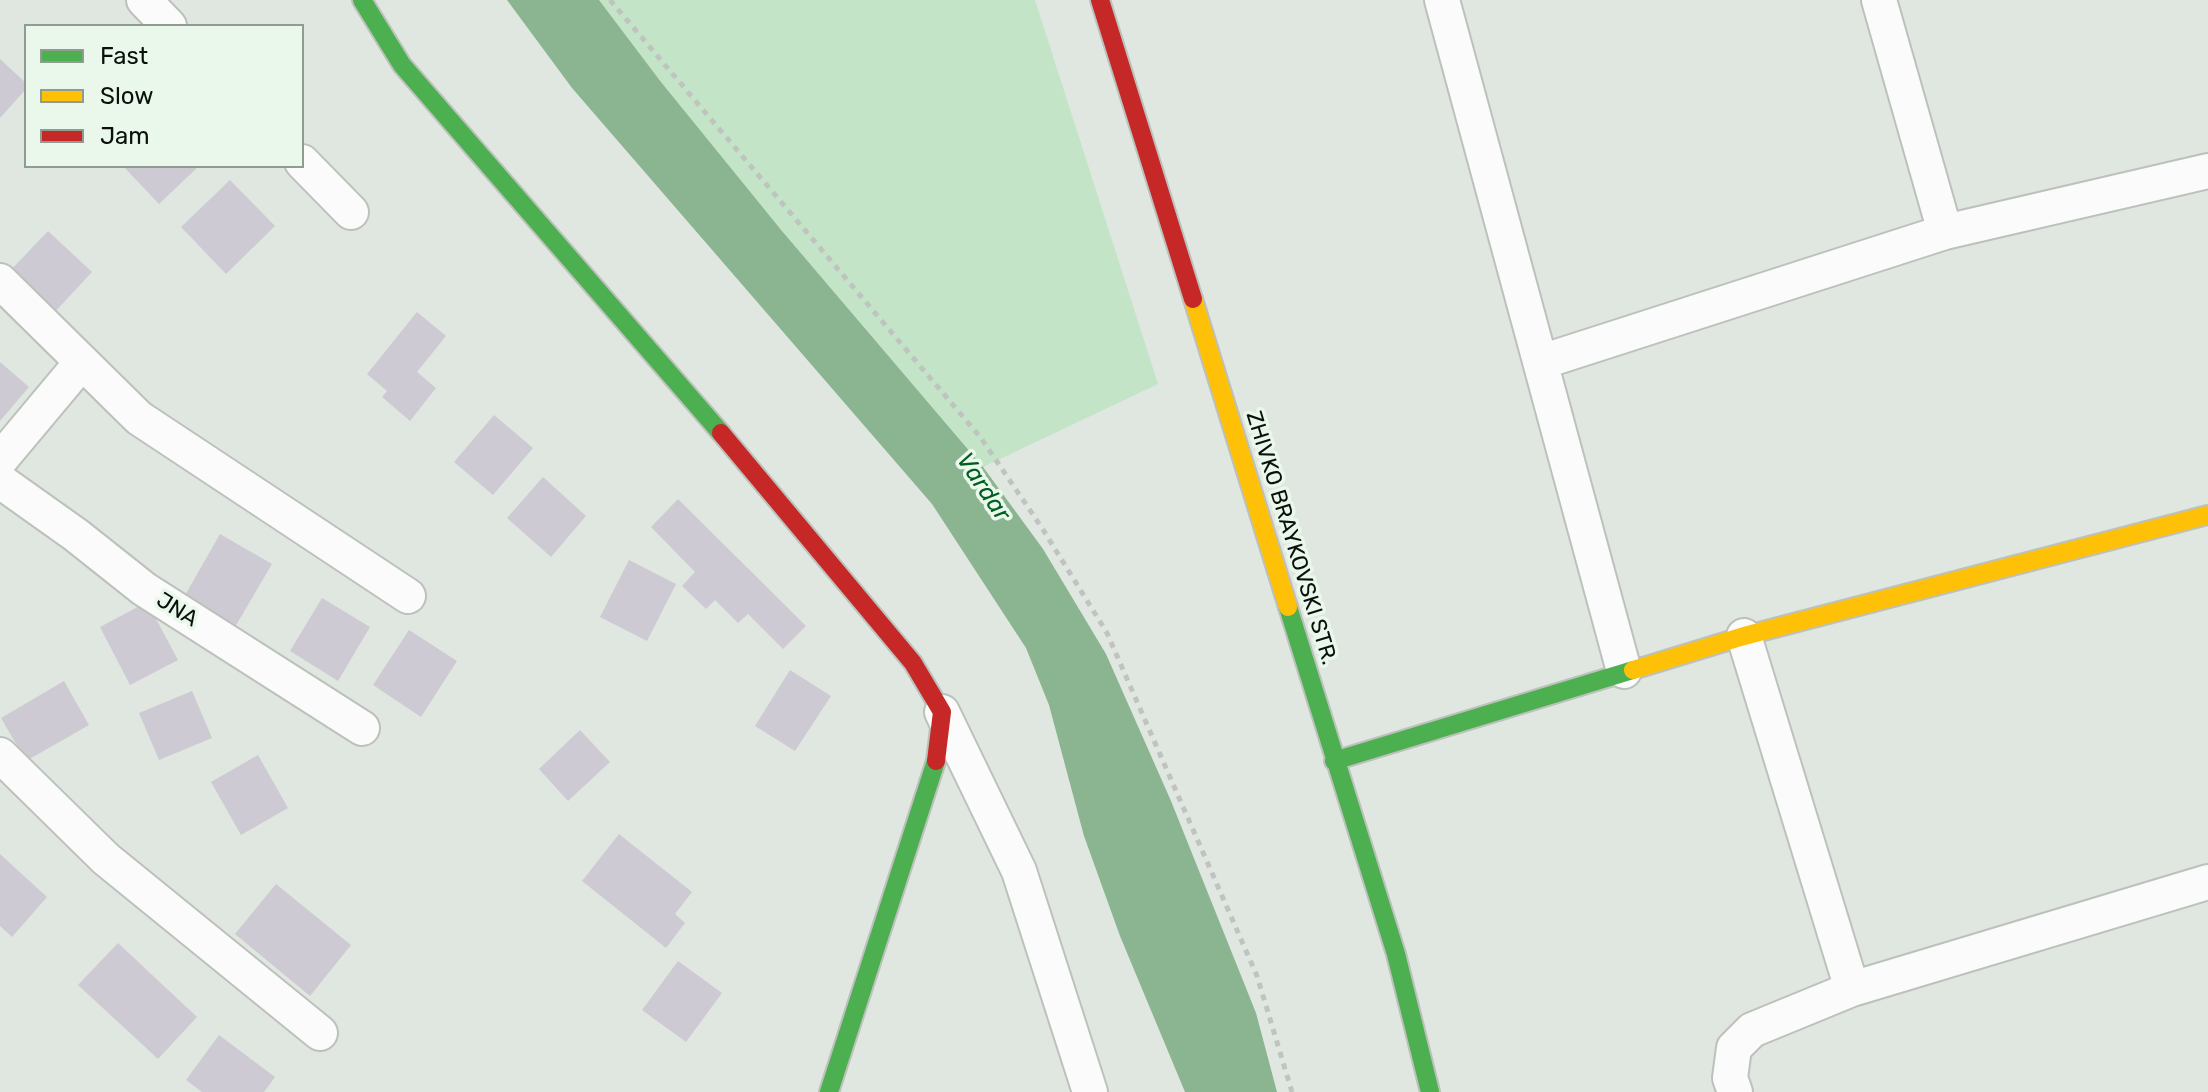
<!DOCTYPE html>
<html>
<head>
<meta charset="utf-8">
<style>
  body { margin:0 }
  #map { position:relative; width:2208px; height:1092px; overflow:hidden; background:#e0e6e0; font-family:Rubik,sans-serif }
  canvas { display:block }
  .legend { position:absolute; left:24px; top:24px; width:280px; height:144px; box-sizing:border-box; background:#e9f8ea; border:2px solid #909b91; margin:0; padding:10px 14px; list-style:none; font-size:24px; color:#0b100c }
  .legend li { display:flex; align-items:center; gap:16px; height:40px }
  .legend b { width:40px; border:2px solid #909b91 }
</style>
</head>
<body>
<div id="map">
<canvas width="2208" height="1092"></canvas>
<ul class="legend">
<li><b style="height:10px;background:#4caf50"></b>Fast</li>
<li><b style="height:10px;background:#ffc107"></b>Slow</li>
<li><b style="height:10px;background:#c62828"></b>Jam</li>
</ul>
</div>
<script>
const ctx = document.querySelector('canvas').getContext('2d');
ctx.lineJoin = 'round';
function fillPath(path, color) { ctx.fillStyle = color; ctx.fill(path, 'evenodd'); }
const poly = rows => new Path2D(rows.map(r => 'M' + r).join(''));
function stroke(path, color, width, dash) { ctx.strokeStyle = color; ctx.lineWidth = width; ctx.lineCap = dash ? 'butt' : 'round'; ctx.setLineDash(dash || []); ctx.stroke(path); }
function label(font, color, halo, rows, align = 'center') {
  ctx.font = font + ' Rubik,sans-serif'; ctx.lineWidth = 7; ctx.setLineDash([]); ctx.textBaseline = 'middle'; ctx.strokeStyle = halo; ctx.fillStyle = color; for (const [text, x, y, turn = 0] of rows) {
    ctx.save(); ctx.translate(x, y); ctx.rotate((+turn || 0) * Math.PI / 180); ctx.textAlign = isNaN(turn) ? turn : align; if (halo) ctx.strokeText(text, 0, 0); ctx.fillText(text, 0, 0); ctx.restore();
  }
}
fillPath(poly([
  [599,0,1035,0,1158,384,983,467,782,231,661,82]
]), '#c3e4c7');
fillPath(poly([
  [507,0,599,0,661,82,782,231,983,467,1043,549,1106,654,1171,801,1256,1013,1277,1092,1185,1092,1120,936,1084,836,1049,705,1026,648,932,504,572,88]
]), '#8bb491');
fillPath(poly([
  [0,59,26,83,26,89,0,118],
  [123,166,199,166,159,204],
  [230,180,275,226,226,274,181,227],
  [48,231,92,272,52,315,8,273],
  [417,312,446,336,417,372,436,388,410,421,382,397,387,391,367,374],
  [0,362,29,387,0,421],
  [494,415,533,448,493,495,454,462],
  [543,477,586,516,551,557,507,518],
  [678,499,806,626,783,649,748,614,738,623,715,600,706,609,682,586,695,572,651,527],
  [220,534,272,564,235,627,184,597],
  [629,560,676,584,647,641,600,617],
  [322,598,370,627,338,681,290,651],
  [147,602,178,660,130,685,100,627],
  [409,630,457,661,421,717,373,685],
  [790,670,831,696,795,751,755,726],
  [64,681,89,725,26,761,1,718],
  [192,691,212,738,159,760,139,713],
  [580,730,610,762,568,801,539,769],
  [258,755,288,808,241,835,211,782],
  [619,834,692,892,675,914,685,923,666,948,582,881],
  [0,854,47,897,12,937,0,926],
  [276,884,351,945,310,996,235,934],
  [118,943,197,1017,158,1059,78,985],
  [678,961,722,993,686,1042,642,1010],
  [219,1035,275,1077,264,1092,202,1092,186,1080]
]), '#cecad3');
const street = poly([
  [144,0,169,26],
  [1442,0,1624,671],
  [1879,0,1945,232],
  [302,162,351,212],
  [0,281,139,418,408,596],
  [1541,362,1945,232,2208,171],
  [0,460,82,362],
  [0,481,76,535,144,589,362,728],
  [1744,636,1852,989],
  [942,712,1019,871,1090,1092],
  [0,755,106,859,320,1033],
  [1735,1092,1730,1078,1734,1048,1752,1030,1852,989,2208,882]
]);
const fast = poly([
  [362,0,402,65,721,433],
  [1288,607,1396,954,1430,1092],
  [1334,761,1633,670],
  [829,1092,936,761]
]);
const slow = poly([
  [1193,299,1288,607],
  [1633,670,1744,636,2208,515]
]);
const jam = poly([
  [1100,0,1193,299],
  [721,433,913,663,942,712,936,761]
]);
stroke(street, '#bcc1bc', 38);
stroke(fast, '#bcc1bc', 22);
stroke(slow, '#bcc1bc', 22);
stroke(jam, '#bcc1bc', 22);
stroke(poly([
  [610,0,981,438,1042,528,1107,633,1257,976,1292,1092]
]), '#c0c4c0', 5, [6, 6]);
stroke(street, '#fafbfa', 34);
stroke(fast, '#4caf50', 18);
stroke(slow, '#ffc107', 18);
stroke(jam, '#c62828', 18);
label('22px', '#0b100c', '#e9f8ea', [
  ["ZHIVKO BRAYKOVSKI STR.",1291,538,73],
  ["JNA",177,610,32]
]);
label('italic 24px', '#005d21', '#e9f8ea', [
  ["Vardar",983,487,56]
]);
</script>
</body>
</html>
